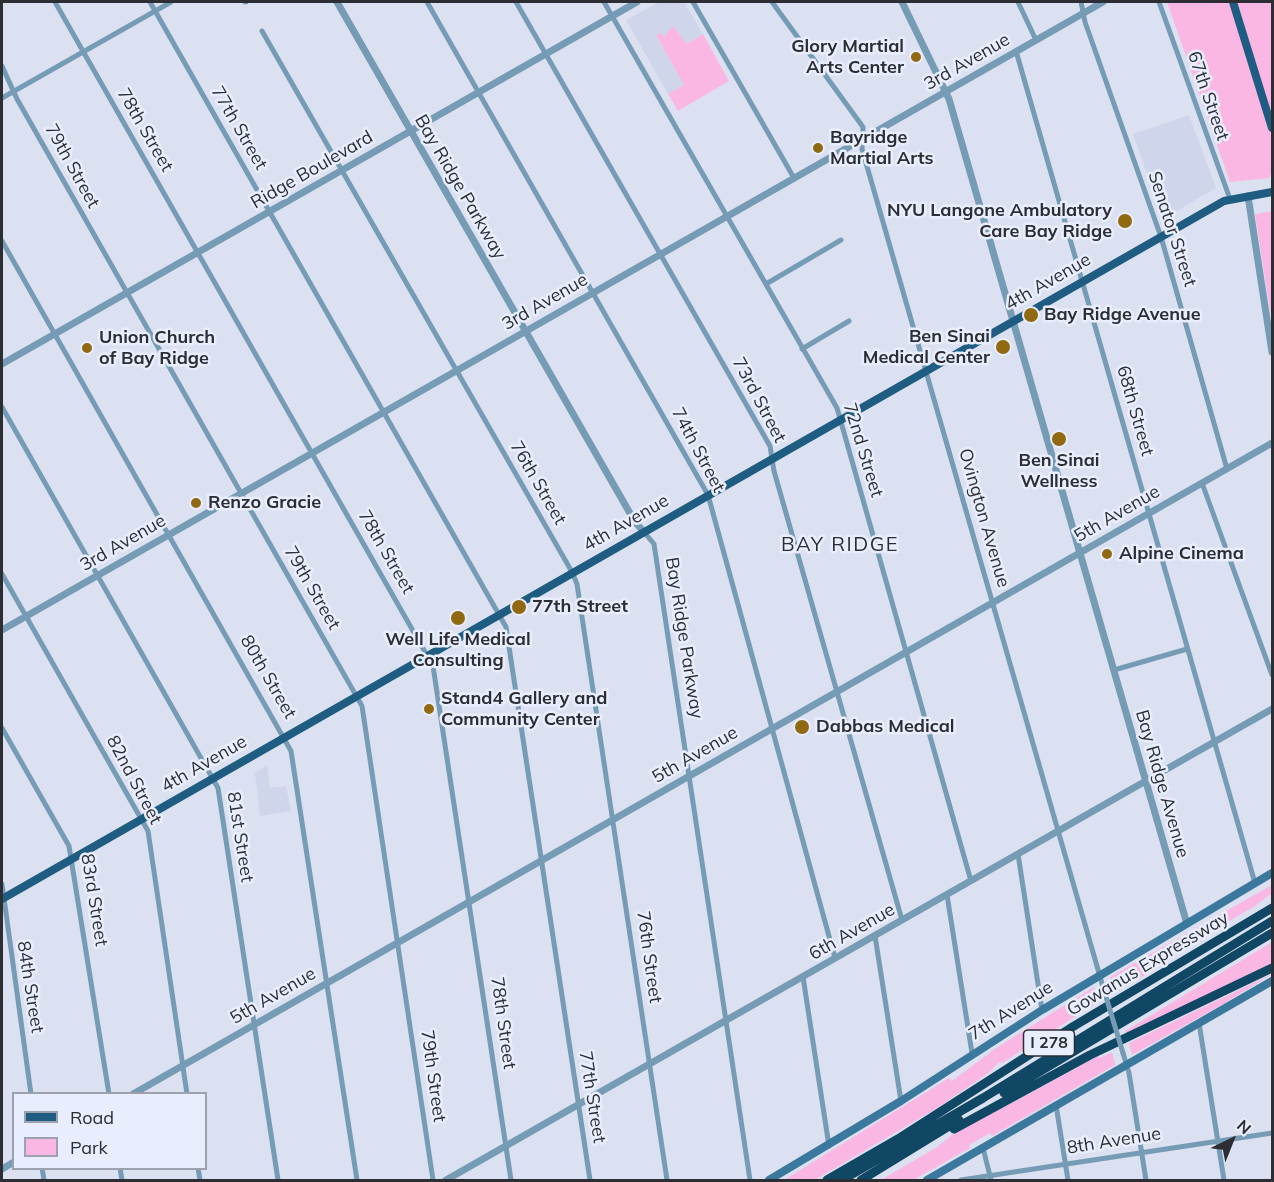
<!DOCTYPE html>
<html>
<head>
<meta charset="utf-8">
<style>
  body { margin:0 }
  #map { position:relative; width:1274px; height:1182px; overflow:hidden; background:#dce1f1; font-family:Mulish,sans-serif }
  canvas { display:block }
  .frame { position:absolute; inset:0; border:3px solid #2c2e34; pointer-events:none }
  .legend { position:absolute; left:12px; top:1092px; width:195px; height:78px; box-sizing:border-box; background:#e9eefe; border:2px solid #9da1ad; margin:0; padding:8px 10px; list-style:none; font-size:18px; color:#2c2e34 }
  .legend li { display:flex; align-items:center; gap:12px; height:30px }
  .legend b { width:30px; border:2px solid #9da1ad }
  .north { position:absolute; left:1202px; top:1110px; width:60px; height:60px; -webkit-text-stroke:4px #e9eefe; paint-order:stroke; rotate:43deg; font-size:16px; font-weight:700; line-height:24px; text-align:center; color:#2c2e34 }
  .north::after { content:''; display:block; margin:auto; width:21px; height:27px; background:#2c2e34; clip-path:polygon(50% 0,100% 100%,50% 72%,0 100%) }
</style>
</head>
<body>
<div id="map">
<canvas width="1274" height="1182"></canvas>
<div class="frame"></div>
<ul class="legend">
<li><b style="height:8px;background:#1e5d81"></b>Road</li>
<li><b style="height:16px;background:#fbb7e4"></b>Park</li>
</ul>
<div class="north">N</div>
</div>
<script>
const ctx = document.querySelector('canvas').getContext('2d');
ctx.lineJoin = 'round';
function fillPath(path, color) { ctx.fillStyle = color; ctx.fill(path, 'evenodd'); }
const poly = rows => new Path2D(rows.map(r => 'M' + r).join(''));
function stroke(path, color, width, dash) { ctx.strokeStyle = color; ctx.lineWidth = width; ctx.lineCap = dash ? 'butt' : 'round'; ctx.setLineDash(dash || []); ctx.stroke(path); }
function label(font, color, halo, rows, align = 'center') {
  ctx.font = font + ' Mulish,sans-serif'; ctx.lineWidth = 5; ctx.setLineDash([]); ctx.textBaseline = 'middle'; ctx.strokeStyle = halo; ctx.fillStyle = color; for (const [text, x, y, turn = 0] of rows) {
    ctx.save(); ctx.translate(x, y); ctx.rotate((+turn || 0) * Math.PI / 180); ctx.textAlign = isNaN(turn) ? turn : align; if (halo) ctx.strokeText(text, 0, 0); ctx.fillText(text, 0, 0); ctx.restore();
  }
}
fillPath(poly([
  [659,2,684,2,703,34,687,44,679,34,672,30,663,37,656,36,684,85,668,94,626,20],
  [1189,115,1216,188,1163,219,1133,134],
  [267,765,270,788,286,786,291,811,260,816,255,773]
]), '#cfd6ec');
fillPath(poly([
  [1167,2,1272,2,1272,177,1270,174,1269,178,1230,182],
  [673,26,687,44,703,34,729,81,678,111,668,94,684,85,656,35,661,33,663,37],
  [1272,211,1272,323,1255,214],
  [1272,885,1272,893,1255,906,1151,967,1145,975,1114,993,1110,977],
  [1272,942,1272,965,1126,1033,1125,1031],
  [1272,974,1225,1003,1132,1055,1129,1043],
  [1094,987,1098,1002,1002,1063,999,1062,990,1072,937,1108,815,1180,784,1180,949,1078,952,1081,996,1048],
  [1112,1052,1115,1065,992,1136,990,1133,969,1145,970,1148,913,1180,881,1180,937,1147,962,1127,1014,1102,1098,1056,1100,1058]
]), '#fbb7e4');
stroke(poly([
  [55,2,433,666,511,1180],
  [150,2,506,627,590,1180],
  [245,2,246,2],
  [427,2,708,495,835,958],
  [516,2,770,446,774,471,902,920],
  [604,2,837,408,971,881],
  [693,2,794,178],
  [772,2,863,127,862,149,1103,987],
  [1018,2,1036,40],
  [1081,2,1085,22,1161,237,1227,469],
  [1159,2,1230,199],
  [262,31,572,572,577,584,667,1180],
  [1016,51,1255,883],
  [2,66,17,99,362,706,433,1180],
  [2,98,171,2],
  [2,241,291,751,357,1180],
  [766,284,841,240],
  [802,349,849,321],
  [2,407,218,788,278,1180],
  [1202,483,1272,675],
  [644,532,654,544,750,1180],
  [2,574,148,831,187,1094],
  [1114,670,1187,649],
  [2,728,69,846,109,1094],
  [1018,854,1042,1010],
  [2,884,31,1094],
  [947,895,972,1053],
  [875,936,901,1101],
  [803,977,829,1146],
  [1199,1023,1224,1180],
  [1123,1053,1129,1073,1146,1180],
  [1056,1105,1068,1180],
  [983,1148,991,1180],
  [42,1168,44,1180],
  [120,1168,122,1180],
  [198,1168,200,1180],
  [961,1180,1272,1133]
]), '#759bb5', 5);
stroke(poly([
  [337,2,635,522,644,532],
  [902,2,949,99,1187,924],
  [1248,196,1272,352],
  [2,364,637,2],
  [2,630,1103,2],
  [133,1094,1272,443],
  [2,1169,14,1162],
  [446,1180,1272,709]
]), '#759bb5', 7);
stroke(poly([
  [769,1180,901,1101,1042,1010,1272,873],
  [927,1180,1272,981]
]), '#3b789d', 8);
stroke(poly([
  [1233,2,1272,128],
  [2,899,1224,201,1272,192]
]), '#1e5d81', 8);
stroke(poly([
  [1004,1093,1272,933],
  [954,1129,1090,1055,1272,968],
  [827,1180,898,1139,1074,1026,1272,908],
  [842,1180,983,1098,1272,921],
  [861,1180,959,1120]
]), '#0f4765', 9);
stroke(poly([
  [1103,987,1123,1053]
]), '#759bb5', 5);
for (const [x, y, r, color] of [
  [916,57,6,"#916910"],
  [818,148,6,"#916910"],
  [1125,221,8,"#916910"],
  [1031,315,8,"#916910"],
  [1003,347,8,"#916910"],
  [87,348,6,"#916910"],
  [1059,439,8,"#916910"],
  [196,503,6,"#916910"],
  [1107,554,6,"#916910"],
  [519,607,8,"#916910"],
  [458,618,8,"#916910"],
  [429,709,6,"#916910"],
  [802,727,8,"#916910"]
]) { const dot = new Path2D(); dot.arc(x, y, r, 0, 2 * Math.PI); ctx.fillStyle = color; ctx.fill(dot); stroke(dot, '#e9eefe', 2); }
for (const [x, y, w] of [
  [1049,1043,51]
]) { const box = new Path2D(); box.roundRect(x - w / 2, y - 13, w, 26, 4.5); ctx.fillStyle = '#e9eefe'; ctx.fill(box); stroke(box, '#2c2e34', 1.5); }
label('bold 16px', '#2c2e34', null, [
  ["I 278",1049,1043]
]);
label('bold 18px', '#2c2e34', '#e9eefe', [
  ["Glory Martial",904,47,"right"],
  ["Arts Center",904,68,"right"],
  ["Bayridge",830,138],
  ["Martial Arts",830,159],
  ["NYU Langone Ambulatory",1112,211,"right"],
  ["Care Bay Ridge",1112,232,"right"],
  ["Bay Ridge Avenue",1044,315],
  ["Ben Sinai",990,337,"right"],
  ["Medical Center",990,358,"right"],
  ["Union Church",99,338],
  ["of Bay Ridge",99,359],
  ["Ben Sinai",1059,461,"center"],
  ["Wellness",1059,482,"center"],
  ["Renzo Gracie",208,503],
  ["Alpine Cinema",1119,554],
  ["77th Street",532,607],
  ["Well Life Medical",458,640,"center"],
  ["Consulting",458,661,"center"],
  ["Stand4 Gallery and",441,699],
  ["Community Center",441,720],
  ["Dabbas Medical",816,727]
], 'left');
label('18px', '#2c2e34', '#e9eefe', [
  ["3rd Avenue",967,62,-30],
  ["67th Street",1208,96,71],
  ["77th Street",239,128,60],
  ["78th Street",145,130,60],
  ["79th Street",72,166,61],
  ["Ridge Boulevard",312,170,-30],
  ["Bay Ridge Parkway",460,187,60],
  ["Senator Street",1172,229,72],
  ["4th Avenue",1048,282,-30],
  ["3rd Avenue",545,302,-30],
  ["73rd Street",759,400,62],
  ["68th Street",1135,411,74],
  ["74th Street",698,450,62],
  ["72nd Street",863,450,73],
  ["76th Street",538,483,60],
  ["5th Avenue",1117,514,-30],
  ["Ovington Avenue",984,518,74],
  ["4th Avenue",626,523,-30],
  ["3rd Avenue",123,543,-30],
  ["78th Street",386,552,60],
  ["79th Street",312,588,60],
  ["Bay Ridge Parkway",684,638,81],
  ["80th Street",268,677,60],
  ["5th Avenue",695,755,-30],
  ["4th Avenue",204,764,-30],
  ["82nd Street",134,780,62],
  ["Bay Ridge Avenue",1162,784,74],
  ["81st Street",240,837,81],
  ["83rd Street",94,900,81],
  ["6th Avenue",852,932,-30],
  ["76th Street",649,957,82],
  ["Gowanus Expressway",1148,964,-31],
  ["84th Street",30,987,81],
  ["5th Avenue",273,996,-30],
  ["7th Avenue",1011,1011,-32],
  ["78th Street",503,1023,82],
  ["79th Street",433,1076,82],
  ["77th Street",592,1097,81],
  ["8th Avenue",1114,1141,-9]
]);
ctx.letterSpacing = '1.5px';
label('20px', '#2c2e34', '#e9eefe', [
  ["BAY RIDGE",840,545]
]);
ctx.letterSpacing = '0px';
</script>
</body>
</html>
